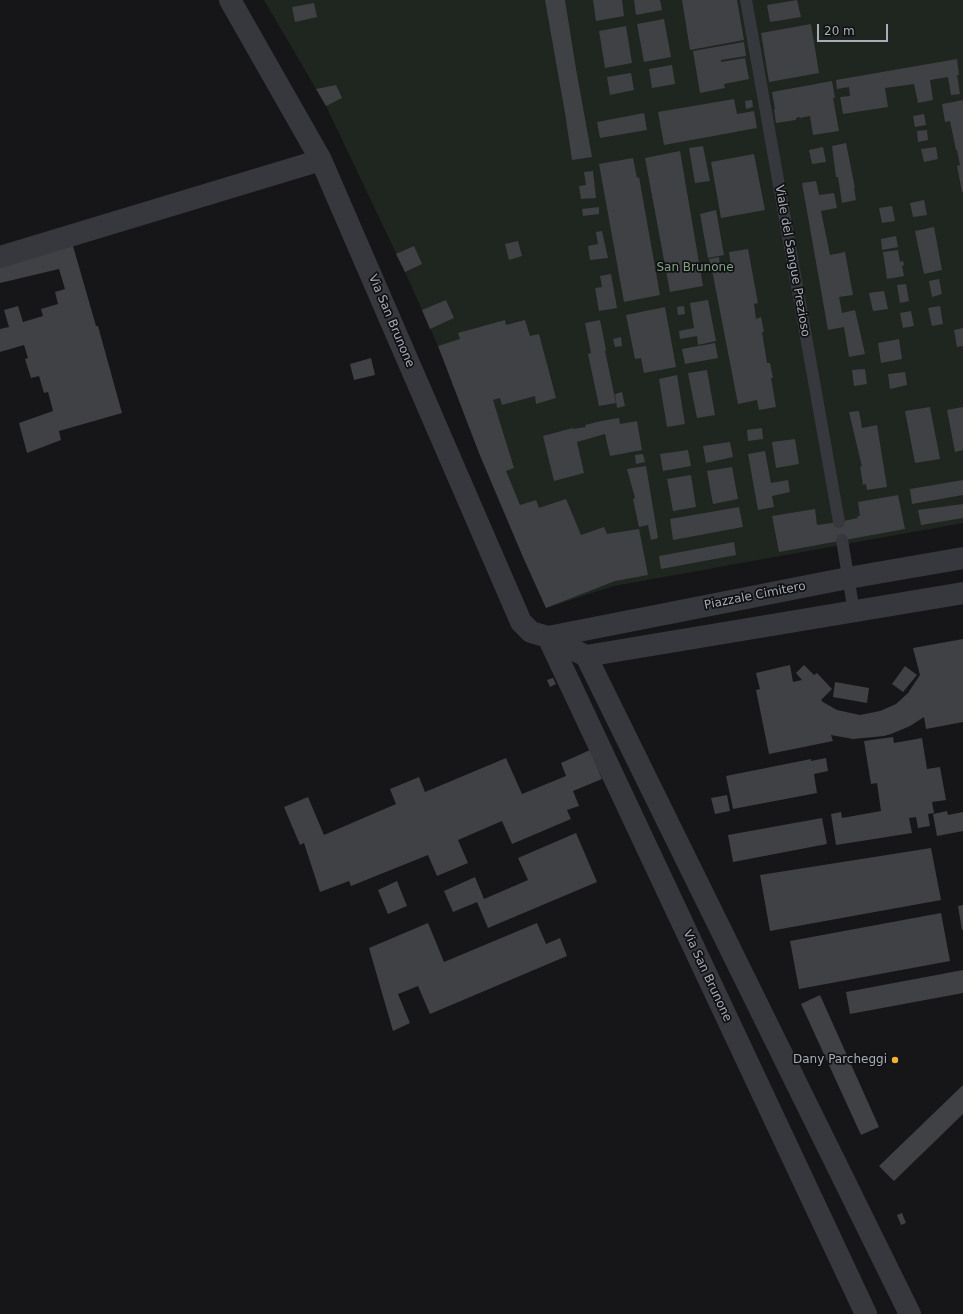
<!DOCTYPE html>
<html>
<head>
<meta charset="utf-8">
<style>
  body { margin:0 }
  #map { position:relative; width:963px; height:1314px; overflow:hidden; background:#161618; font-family:"DejaVu Sans",sans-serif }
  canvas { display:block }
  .scale { position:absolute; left:817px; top:24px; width:71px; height:18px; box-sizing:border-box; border:2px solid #a8adb8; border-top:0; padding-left:5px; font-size:12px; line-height:14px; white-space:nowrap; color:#a8adb8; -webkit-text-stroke:3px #111113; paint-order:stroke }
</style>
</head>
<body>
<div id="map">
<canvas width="963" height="1314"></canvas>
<div class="scale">20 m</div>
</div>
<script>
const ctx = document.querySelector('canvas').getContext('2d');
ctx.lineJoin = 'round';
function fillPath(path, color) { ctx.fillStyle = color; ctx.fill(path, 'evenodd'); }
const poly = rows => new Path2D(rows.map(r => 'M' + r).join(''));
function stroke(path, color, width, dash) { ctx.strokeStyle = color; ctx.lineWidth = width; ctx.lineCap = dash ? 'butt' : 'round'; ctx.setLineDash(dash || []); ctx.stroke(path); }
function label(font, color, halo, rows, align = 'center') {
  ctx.font = font + ' "DejaVu Sans",sans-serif'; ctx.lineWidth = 3.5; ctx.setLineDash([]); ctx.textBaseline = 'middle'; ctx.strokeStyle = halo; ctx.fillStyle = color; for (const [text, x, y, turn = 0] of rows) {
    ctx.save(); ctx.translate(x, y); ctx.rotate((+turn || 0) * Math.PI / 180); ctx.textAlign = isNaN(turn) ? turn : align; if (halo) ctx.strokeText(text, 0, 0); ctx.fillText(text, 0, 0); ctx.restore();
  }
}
fillPath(poly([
  [264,0,963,0,963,523,614,586,546,608,523,557,479,453,444,359,405,272,326,106]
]), '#1e261f');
fillPath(poly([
  [545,0,565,0,576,69,592,157,572,160,565,113],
  [593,0,622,0,624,16,596,21],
  [634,0,660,0,662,10,636,15],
  [682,0,737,0,744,40,690,50],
  [797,0,801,17,770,22,767,5],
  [314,3,317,17,295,22,292,7],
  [664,19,671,57,644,62,637,24],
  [811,24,819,73,769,82,761,33],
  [626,26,632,63,605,68,599,31],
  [744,42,746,56,721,60,721,62,745,58,749,79,724,84,725,88,700,93,693,51],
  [957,59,959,75,957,75,960,94,951,95,948,77,930,80,933,100,918,103,914,84,885,88,888,107,843,114,840,97,850,96,849,87,837,89,836,80],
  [672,65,675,84,652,88,649,69],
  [631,73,634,90,610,95,607,77],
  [832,81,835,98,833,98,839,131,813,135,810,116,800,118,800,117,796,118,796,120,776,123,774,109,775,109,772,92],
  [336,85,342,98,326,106,316,89],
  [734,99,737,114,754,111,757,128,664,145,658,112],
  [752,100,753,107,746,109,745,101],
  [963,100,963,192,962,192,957,166,960,165,957,150,956,150,950,121,945,122,942,104],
  [644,113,647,130,600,138,597,122],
  [924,114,926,125,915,127,913,116],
  [927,130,928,140,918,142,917,131],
  [846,143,855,188,854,188,856,200,842,203,838,177,836,177,832,146],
  [703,146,710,181,695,183,689,148],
  [823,147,826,162,812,164,809,150],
  [936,147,938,159,924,162,921,149],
  [680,151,703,286,670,292,645,158],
  [754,154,765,210,721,218,711,162],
  [633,158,637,178,639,177,660,295,624,302,599,164],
  [593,171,596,198,581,199,579,186,586,185,584,172],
  [816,181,819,195,834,193,837,208,821,211,830,255,845,252,853,295,839,297,842,313,855,310,865,354,849,357,844,327,828,330,802,183],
  [924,200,927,215,913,217,910,203],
  [892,206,895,221,882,223,879,208],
  [599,207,599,214,583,216,582,209],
  [716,210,724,255,708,258,700,214],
  [934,227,942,270,924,274,915,231],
  [602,231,608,258,590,260,588,246,598,244,596,232],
  [896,236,898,247,882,250,881,239],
  [71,239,96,326,98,326,122,413,59,431,61,440,27,453,19,423,53,411,48,392,44,393,39,376,31,378,25,359,28,358,24,345,0,352,0,329,9,327,4,310,18,306,23,322,43,316,41,309,58,304,55,292,65,289,59,269,0,283,0,259],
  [518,241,522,256,509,260,505,244],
  [414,246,422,264,405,272,396,254],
  [748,249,758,303,754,304,756,319,761,317,764,332,762,332,767,363,770,363,773,378,771,378,776,407,759,410,757,400,738,404,712,270,731,267,729,252],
  [898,250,900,262,903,261,904,265,902,266,904,276,887,279,883,252],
  [719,257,720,265,711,267,709,259],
  [611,274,617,308,599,311,595,288,602,287,600,276],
  [939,279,942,294,932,297,929,281],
  [906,284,909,301,900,303,897,285],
  [884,291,888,309,873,311,869,293],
  [446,300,454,318,430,329,422,310],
  [708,300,716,341,698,345,697,336,680,339,679,331,694,328,690,303],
  [684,306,685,314,678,315,677,307],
  [940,306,943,324,932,326,928,308],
  [665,307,676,367,644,373,641,358,635,359,626,315],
  [911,311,914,326,903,328,900,313],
  [505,320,506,325,525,320,530,336,539,334,556,398,536,404,535,396,502,405,500,398,493,400,514,468,506,471,520,505,536,500,539,508,566,499,581,535,604,527,607,534,639,529,648,575,615,581,546,608,523,557,479,453,438,346,460,339,458,333],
  [600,320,606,350,605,351,616,403,599,406,588,354,591,353,585,323],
  [963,328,963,346,957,347,954,330],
  [621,337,622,346,615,347,613,339],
  [899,339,902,359,881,363,878,343],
  [715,343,718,358,685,364,682,349],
  [371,358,375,375,354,380,350,364],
  [865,369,867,384,854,386,852,370],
  [707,370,715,415,697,418,688,373],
  [905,372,907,385,890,389,888,374],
  [677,375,685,424,667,427,659,379],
  [622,392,625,406,617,408,615,394],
  [930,407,940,459,915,463,905,411],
  [963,407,963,450,955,452,947,410],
  [859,411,862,428,877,425,887,487,867,490,866,484,863,485,860,466,862,467,849,412],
  [619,418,620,424,637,421,642,450,610,456,605,434,577,442,584,473,554,481,543,436,573,428,573,429,586,427,585,425,601,421],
  [762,428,763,439,748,441,747,430],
  [795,439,799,464,776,468,772,442],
  [730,442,733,457,706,463,703,446],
  [688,450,691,466,663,471,660,454],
  [765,451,771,483,788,480,790,492,772,496,774,507,758,510,748,454],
  [643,454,645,462,636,464,635,455],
  [646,466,658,538,651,540,648,525,639,527,633,499,635,498,627,469],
  [732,467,738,499,713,504,707,471],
  [691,475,696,507,673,511,667,479],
  [963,480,963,495,912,504,910,489],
  [898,495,905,529,779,552,772,516,815,509,817,525,839,522,858,518,857,516,860,516,858,502],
  [963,504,963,518,921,525,918,510],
  [739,507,743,527,673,540,670,519],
  [734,542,736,555,661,569,659,556],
  [963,639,963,722,926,729,924,717,910,726,891,734,884,736,853,739,831,735,833,741,769,754,756,690,760,689,756,673,790,665,793,682,802,680,796,673,804,665,814,675,817,673,832,689,821,700,823,702,837,710,860,715,880,711,896,704,908,693,920,675,913,648],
  [905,666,917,675,903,692,892,684],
  [553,678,556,684,550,687,547,680],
  [835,682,869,688,867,703,833,697],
  [893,737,894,743,922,738,927,769,940,767,946,800,932,802,934,813,928,814,930,826,918,828,916,817,909,818,912,833,836,845,831,814,841,812,842,818,881,811,877,783,871,784,864,741],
  [590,750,602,779,573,791,579,806,567,810,571,819,512,844,502,821,458,840,468,863,437,876,428,855,351,886,349,881,320,892,304,843,300,845,284,807,308,797,324,835,396,804,390,789,419,777,425,792,506,758,522,794,566,776,561,763],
  [826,758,828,771,814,774,817,793,733,809,726,776,811,759,811,761],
  [727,795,730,811,715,814,711,798],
  [947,811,948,815,963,812,963,831,937,836,933,814],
  [822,818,827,844,733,862,728,835],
  [576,833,597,882,488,928,477,902,453,912,444,891,475,877,484,899,528,880,518,858],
  [931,848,941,900,770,931,760,875],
  [397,881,407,906,388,914,378,890],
  [963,905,963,930,962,930,958,906],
  [941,913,950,961,799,989,790,941],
  [428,923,444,962,537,923,546,944,560,938,567,956,430,1014,418,986,398,994,410,1023,393,1031,369,948],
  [963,970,963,993,850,1014,846,992],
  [820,995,879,1127,861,1135,801,1004],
  [963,1085,963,1114,894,1181,879,1166],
  [902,1213,906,1223,901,1225,897,1215]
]), '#404145');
stroke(poly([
  [746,0,839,522],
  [842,540,854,612]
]), '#37383d', 12);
stroke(poly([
  [230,0,321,160,521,622,531,632,548,637,586,656],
  [0,257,321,160],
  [548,637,866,1314],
  [548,637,848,578,963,558],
  [586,656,910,1314],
  [586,656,963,593]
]), '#37383d', 22);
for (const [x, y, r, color] of [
  [895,1060,4,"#f2b134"]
]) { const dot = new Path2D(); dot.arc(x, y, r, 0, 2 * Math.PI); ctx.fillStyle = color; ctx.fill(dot); stroke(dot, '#111113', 1.5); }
label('12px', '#a8adb8', '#111113', [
  ["Viale del Sangue Prezioso",792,261,80],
  ["Via San Brunone",391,321,67],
  ["Piazzale Cimitero",755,596,-11],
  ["Via San Brunone",707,976,65]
]);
label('12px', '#7fa381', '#111113', [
  ["San Brunone",695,268]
]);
label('12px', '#a8adb8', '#111113', [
  ["Dany Parcheggi",887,1060]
], 'right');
</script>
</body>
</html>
